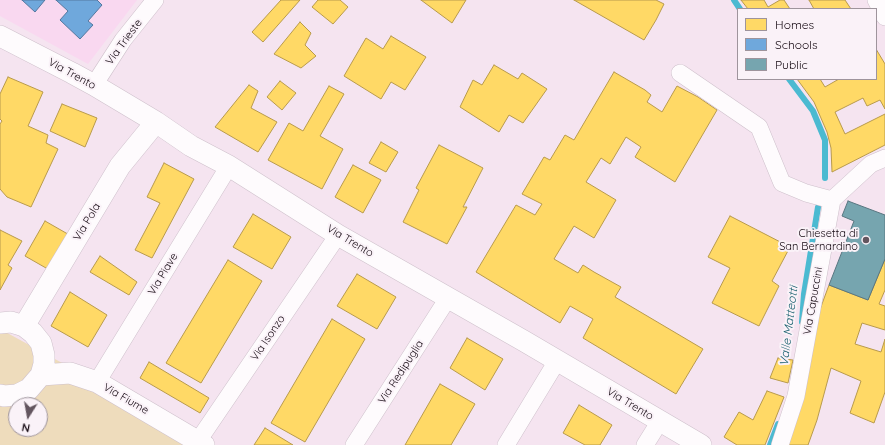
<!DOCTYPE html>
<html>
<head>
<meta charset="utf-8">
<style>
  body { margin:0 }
  #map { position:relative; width:885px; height:445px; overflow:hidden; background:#f5e4f0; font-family:Quicksand,sans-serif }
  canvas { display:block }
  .legend { position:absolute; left:737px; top:8px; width:140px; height:72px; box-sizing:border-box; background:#faf2f8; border:1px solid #9e949c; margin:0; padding:5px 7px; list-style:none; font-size:12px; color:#140811 }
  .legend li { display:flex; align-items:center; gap:8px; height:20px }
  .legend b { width:20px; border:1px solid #9e949c }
  .north { position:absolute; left:8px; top:397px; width:40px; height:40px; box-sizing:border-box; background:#faf2f8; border:1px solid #9e949c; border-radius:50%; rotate:191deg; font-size:11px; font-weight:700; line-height:16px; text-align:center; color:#140811 }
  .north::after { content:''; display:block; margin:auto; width:14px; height:18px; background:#63555f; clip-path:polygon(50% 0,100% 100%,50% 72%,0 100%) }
</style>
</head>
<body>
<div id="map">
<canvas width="885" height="445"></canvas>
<ul class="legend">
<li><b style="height:11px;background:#ffd966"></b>Homes</li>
<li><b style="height:11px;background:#6fa8dc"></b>Schools</li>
<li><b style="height:11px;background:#76a5af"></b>Public</li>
</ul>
<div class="north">N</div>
</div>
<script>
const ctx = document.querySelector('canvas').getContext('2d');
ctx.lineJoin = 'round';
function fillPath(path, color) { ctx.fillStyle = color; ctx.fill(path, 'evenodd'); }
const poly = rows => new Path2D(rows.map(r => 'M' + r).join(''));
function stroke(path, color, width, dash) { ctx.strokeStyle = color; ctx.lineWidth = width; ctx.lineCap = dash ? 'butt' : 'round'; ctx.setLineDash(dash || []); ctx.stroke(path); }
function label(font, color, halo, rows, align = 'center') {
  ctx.font = font + ' Quicksand,sans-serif'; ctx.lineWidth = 4; ctx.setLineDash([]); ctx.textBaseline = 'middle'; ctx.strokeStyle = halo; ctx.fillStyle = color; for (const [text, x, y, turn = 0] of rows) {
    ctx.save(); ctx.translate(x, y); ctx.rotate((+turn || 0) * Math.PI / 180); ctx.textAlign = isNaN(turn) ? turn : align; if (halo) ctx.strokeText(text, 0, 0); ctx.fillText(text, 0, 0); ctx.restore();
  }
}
fillPath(poly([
  [0,0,137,0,88,64,0,16]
]), '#f9d8f0');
fillPath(poly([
  [0,329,97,382,204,445,0,445],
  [16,405,40,405,40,429,16,429]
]), '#eedcbc');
const homes = poly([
  [281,0,300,0,263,42,252,32,281,0],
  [318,0,340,0,348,7,333,24,312,7,318,0],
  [421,0,466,0,452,23,421,0],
  [574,0,656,0,664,4,656,20,644,40,574,0],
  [741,0,764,0,768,7,780,0,784,0,790,9,748,9,741,0],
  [809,0,845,0,851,9,814,9,809,0],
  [300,22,311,33,305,45,316,56,301,68,274,54,300,22],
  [391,36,426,57,405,90,391,82,381,99,344,76,366,38,383,49,391,36],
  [876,49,885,64,885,109,880,100,867,106,863,98,835,112,845,134,885,114,885,145,832,172,831,148,827,132,814,102,797,79,821,79,820,79,825,87,839,79,876,79,876,49],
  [494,65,518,79,522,73,547,89,523,123,509,115,499,132,460,107,473,80,482,85,494,65],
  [614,72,645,90,651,95,647,102,662,112,677,86,698,97,717,110,675,182,635,157,641,147,626,137,610,164,601,158,586,182,616,200,594,238,574,226,554,259,578,273,583,265,594,272,621,287,615,297,703,349,676,394,583,338,593,319,570,306,560,323,476,272,516,205,535,215,542,204,522,194,544,157,550,160,565,135,574,140,614,72],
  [8,77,43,92,28,126,48,135,46,143,58,149,31,207,7,197,0,189,0,124,2,121,0,119,0,94,8,77],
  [280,81,296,93,282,110,267,97,280,81],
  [249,85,258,91,251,108,277,122,258,152,215,127,249,85],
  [329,86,344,94,320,136,343,149,322,189,268,160,289,123,303,131,329,86],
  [62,104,97,118,85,147,50,131,62,104],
  [381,142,398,152,386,172,369,163,381,142],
  [439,145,483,168,463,207,467,207,447,244,403,222,419,190,416,188,439,145],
  [164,163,194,179,152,258,135,250,160,203,147,197,164,163],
  [353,165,381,180,363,213,335,197,353,165],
  [253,214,291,237,272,269,233,247,253,214],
  [730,216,790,247,772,281,779,286,759,326,712,303,730,268,708,257,730,216],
  [45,221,73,237,53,272,25,256,45,221],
  [0,230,22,241,8,265,12,268,0,290,0,230],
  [100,256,137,282,129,295,90,272,100,256],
  [885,259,885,290,879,304,885,306,885,330,862,323,855,344,881,352,885,339,885,392,874,423,850,413,861,381,831,368,817,420,808,445,787,445,812,331,829,285,868,300,885,259],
  [228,260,262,281,201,383,166,363,228,260],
  [357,274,396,297,377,329,337,306,357,274],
  [70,292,107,315,88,347,51,326,70,292],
  [332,319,365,339,305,442,271,423,332,319],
  [467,338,503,359,485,390,450,368,467,338],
  [778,358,793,360,788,383,770,378,778,358],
  [149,362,209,398,200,413,140,378,149,362],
  [440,384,475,404,451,445,405,445,440,384],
  [767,391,784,397,765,445,737,445,724,437,739,412,753,420,767,391],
  [579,405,612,425,600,445,585,445,563,433,579,405],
  [265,428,293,445,254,445,265,428]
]);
fillPath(homes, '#ffd966');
stroke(homes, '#b89a4c', 1);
const schools = poly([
  [22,0,45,0,35,12,22,0],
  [56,0,97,0,102,5,88,21,93,25,80,39,60,20,68,11,56,0]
]);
fillPath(schools, '#6fa8dc');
stroke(schools, '#54789f', 1);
const public = poly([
  [848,201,885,215,885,259,868,300,829,285,854,221,842,216,848,201]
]);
fillPath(public, '#76a5af');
stroke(public, '#597680', 1);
stroke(poly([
  [734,0,740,9],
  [789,79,813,111,825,140,825,178],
  [802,322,804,294,818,207],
  [770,445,778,424]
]), '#4bbad1', 6);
const minor = poly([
  [876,0,885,17],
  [680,73,759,127,782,183,806,193,832,200],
  [94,85,123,40,155,0],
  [97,382,229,166],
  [198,441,338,235],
  [354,445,448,298],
  [506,445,557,361],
  [645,445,660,421],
  [780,445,796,396,832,200,871,164,885,158]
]);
const tertiary = poly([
  [0,36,72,73,94,85,156,122,191,146,229,166,338,235,524,341,701,445],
  [0,323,11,322,24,326,33,333,41,343,44,355,44,364,41,375,29,389,17,395,4,396,0,395],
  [24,326,120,166,156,122],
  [41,375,70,373,97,382,204,445]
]);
stroke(minor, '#cec0cb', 18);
stroke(tertiary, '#cec0cb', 22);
stroke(minor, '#fefbfd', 17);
stroke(tertiary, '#fefbfd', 21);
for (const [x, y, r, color] of [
  [866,240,4,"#63555f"]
]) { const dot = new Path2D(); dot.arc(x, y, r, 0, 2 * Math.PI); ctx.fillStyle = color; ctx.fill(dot); stroke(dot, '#faf2f8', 1.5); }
label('11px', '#140811', '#faf2f8', [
  ["Via Trieste",124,42,-54],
  ["Via Trento",72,74,29],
  ["Via Pola",87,222,-59],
  ["Via Trento",350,241,31],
  ["Via Piave",163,274,-59],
  ["Via Capuccini",813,301,-80],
  ["Via Isonzo",268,338,-56],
  ["Via Redipuglia",401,372,-57],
  ["Via Fiume",126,399,30],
  ["Via Trento",630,404,31]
]);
label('11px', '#140811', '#faf2f8', [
  ["Chiesetta di",858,234],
  ["San Bernardino",858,247]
], 'right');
label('italic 12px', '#145d6c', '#faf2f8', [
  ["Valle Matteotti",789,326,-83]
]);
</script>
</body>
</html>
